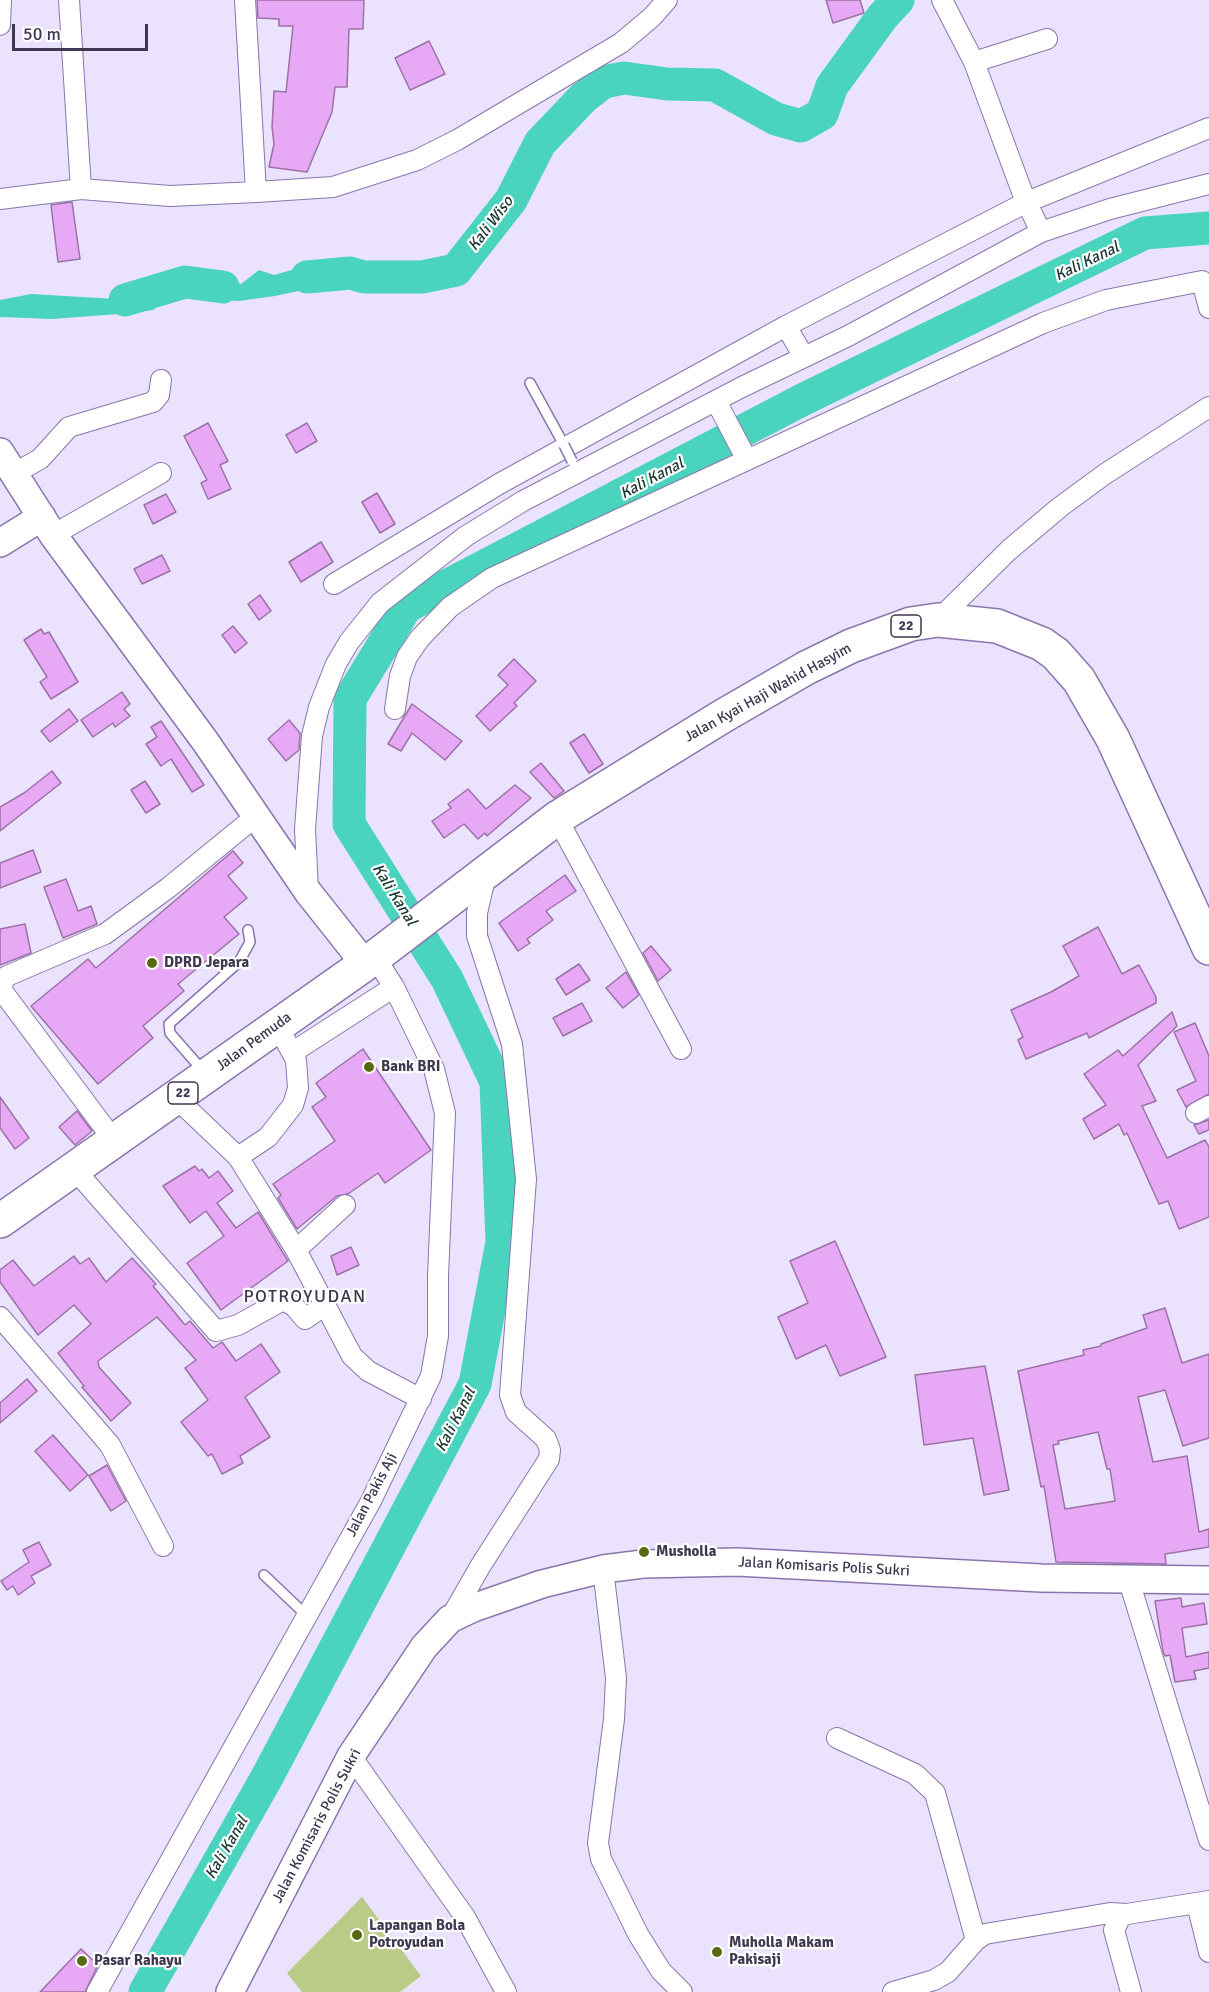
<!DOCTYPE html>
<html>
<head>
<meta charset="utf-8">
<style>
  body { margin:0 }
  #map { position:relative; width:1209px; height:1992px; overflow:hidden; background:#ebe3fd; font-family:Signika,sans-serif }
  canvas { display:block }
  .scale { position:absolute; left:12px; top:24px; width:136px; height:27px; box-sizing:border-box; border:3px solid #403750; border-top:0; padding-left:8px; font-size:18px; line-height:21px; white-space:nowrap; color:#403750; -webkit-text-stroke:4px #fff; paint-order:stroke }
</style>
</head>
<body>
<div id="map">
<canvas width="1209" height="1992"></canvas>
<div class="scale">50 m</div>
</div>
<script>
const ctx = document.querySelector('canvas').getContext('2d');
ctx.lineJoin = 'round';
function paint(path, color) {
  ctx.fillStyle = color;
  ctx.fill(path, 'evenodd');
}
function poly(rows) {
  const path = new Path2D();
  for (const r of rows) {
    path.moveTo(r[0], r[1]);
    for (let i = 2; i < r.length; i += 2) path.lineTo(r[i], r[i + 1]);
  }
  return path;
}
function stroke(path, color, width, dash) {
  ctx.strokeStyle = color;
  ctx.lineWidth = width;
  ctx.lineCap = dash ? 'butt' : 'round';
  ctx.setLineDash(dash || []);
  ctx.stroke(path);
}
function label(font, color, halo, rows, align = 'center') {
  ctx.font = font + ' Signika,sans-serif';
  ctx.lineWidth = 4.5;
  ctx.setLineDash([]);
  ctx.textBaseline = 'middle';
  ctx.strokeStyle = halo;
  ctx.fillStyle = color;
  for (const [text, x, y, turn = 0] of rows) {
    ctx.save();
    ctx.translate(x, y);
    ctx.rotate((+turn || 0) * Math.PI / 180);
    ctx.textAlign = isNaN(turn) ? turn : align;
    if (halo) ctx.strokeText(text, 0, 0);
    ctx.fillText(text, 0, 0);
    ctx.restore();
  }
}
paint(poly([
  [362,1897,421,1976,400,1992,302,1992,287,1973]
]), '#b9cb86');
paint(poly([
  [344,266,350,273,340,282,275,296,239,301,169,297,153,310,131,313,53,319,0,317,0,300,31,294,116,299,178,286,187,274,215,275,241,284,259,270,274,275,295,269,311,272]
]), '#4ad3bd');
stroke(poly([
  [307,277,350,273,364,277,422,277,456,270,511,200,540,143,583,98,604,82,624,78,667,84,715,85,776,119,801,126,822,114,832,86,883,16,898,0],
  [125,300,185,282,223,287],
  [145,1992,266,1779,475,1384,502,1242,496,1082,447,979,349,824,350,699,406,607,802,400,1145,233,1209,228]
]), '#4ad3bd', 33);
const building = poly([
  [257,0,364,0,363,29,349,29,347,87,335,87,332,112,307,172,269,167,274,144,272,127,274,91,286,92,293,26,279,26,279,19,258,18,257,0],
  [826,0,860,0,864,13,833,23,826,0],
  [429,41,445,74,410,90,395,58,429,41],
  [72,202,80,259,58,262,51,205,72,202],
  [208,423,228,461,220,465,231,489,208,499,201,483,207,480,184,436,208,423],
  [307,423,317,441,296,453,286,435,307,423],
  [377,493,395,524,380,533,362,502,377,493],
  [166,494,176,512,153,524,144,505,166,494],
  [321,542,333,562,301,582,289,562,321,542],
  [162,555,170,571,142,584,134,569,162,555],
  [260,595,271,611,259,620,248,604,260,595],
  [233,626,247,643,235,653,222,635,233,626],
  [41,629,44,634,49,632,78,682,51,699,40,682,47,677,24,640,41,629],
  [514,659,536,681,514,703,517,706,490,731,476,716,508,685,498,675,514,659],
  [122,692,130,704,124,709,130,716,115,727,113,723,93,737,81,720,122,692],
  [412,704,462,741,445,760,412,733,401,751,388,744,412,704],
  [69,709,78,721,50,742,41,731,69,709],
  [289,720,300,733,299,750,286,761,268,739,289,720],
  [161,721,204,785,192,792,171,759,161,766,146,744,157,737,151,727,161,721],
  [584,734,603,764,589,773,570,743,584,734],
  [541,763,564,791,554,798,530,772,541,763],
  [52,771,61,783,0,831,0,807,24,793,52,771],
  [145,781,160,804,146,813,131,790,145,781],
  [515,785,531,798,487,836,485,833,478,839,464,824,444,838,432,821,451,808,448,804,468,789,486,809,515,785],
  [33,850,41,872,0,888,0,863,33,850],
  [233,851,243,863,228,876,247,898,224,917,239,934,178,984,184,991,143,1026,153,1038,98,1084,31,1006,88,959,96,968,233,851],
  [565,875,576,891,546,911,553,920,527,939,530,943,518,951,499,923,565,875],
  [66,879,78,911,91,906,97,924,63,938,44,887,66,879],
  [25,924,31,953,0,965,0,929,25,924],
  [1098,927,1122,974,1139,965,1156,997,1156,1003,1089,1038,1087,1033,1026,1059,1018,1040,1023,1037,1011,1010,1051,992,1079,976,1063,946,1098,927],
  [651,946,671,970,658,981,643,953,651,946],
  [579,964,590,980,566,995,556,979,579,964],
  [626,972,639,995,623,1008,606,988,626,972],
  [582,1003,592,1021,563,1036,553,1018,582,1003],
  [1172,1012,1177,1026,1138,1065,1156,1101,1142,1106,1167,1158,1205,1140,1209,1147,1209,1217,1179,1229,1168,1201,1159,1204,1127,1133,1124,1135,1119,1124,1094,1139,1083,1119,1106,1105,1084,1074,1118,1050,1123,1056,1172,1012],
  [1195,1023,1209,1056,1209,1094,1186,1107,1177,1090,1196,1081,1174,1032,1195,1023],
  [363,1049,431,1150,385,1183,378,1173,348,1194,337,1196,297,1229,278,1198,281,1195,273,1184,335,1141,312,1107,326,1097,316,1083,363,1049],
  [0,1097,29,1138,15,1149,0,1128,0,1097],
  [77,1111,92,1131,75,1145,59,1127,77,1111],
  [1209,1120,1209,1130,1199,1134,1194,1125,1209,1120],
  [195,1166,199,1171,202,1169,209,1178,218,1171,233,1191,217,1203,236,1228,258,1212,288,1261,221,1310,187,1263,224,1236,206,1211,190,1223,163,1186,195,1166],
  [835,1241,886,1357,840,1376,826,1345,796,1359,778,1317,808,1303,790,1261,835,1241],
  [351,1247,359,1265,337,1275,331,1256,351,1247],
  [74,1256,80,1264,89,1258,106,1282,132,1258,156,1284,153,1286,185,1325,190,1321,213,1348,222,1342,236,1361,261,1344,280,1372,245,1397,270,1437,240,1456,243,1463,222,1474,212,1454,208,1456,181,1422,208,1400,185,1368,196,1360,157,1317,98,1361,99,1367,131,1403,111,1421,82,1387,84,1386,58,1353,91,1324,74,1305,38,1335,0,1282,0,1270,13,1260,34,1286,74,1256],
  [1165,1308,1182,1363,1209,1354,1209,1438,1183,1446,1165,1390,1138,1397,1153,1462,1187,1456,1199,1532,1209,1529,1209,1547,1165,1554,1166,1564,1056,1562,1044,1486,1041,1487,1018,1371,1084,1355,1083,1350,1101,1346,1101,1344,1147,1328,1143,1315,1165,1308],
  [1098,1432,1107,1469,1110,1469,1115,1501,1065,1509,1053,1445,1059,1444,1058,1441,1098,1432],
  [985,1366,1009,1490,984,1495,973,1438,924,1445,915,1375,985,1366],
  [27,1379,37,1391,0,1423,0,1403,27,1379],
  [53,1435,88,1475,70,1491,35,1451,53,1435],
  [107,1465,126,1501,111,1511,89,1476,107,1465],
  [39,1542,51,1565,31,1576,35,1583,18,1595,13,1586,7,1590,1,1581,29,1562,23,1550,39,1542],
  [1181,1598,1182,1607,1204,1603,1207,1624,1182,1628,1186,1657,1209,1652,1209,1668,1194,1671,1196,1679,1175,1682,1170,1655,1165,1656,1163,1652,1155,1601,1181,1598],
  [81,1949,98,1965,85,1992,40,1992,81,1949]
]);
paint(building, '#e7a9f5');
stroke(building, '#9b72a5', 1.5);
const lane = poly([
  [530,383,564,445],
  [204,1072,170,1033,169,1024,239,962,250,942,248,930],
  [264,1575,306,1615]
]);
const street = poly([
  [69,0,81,189],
  [0,25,1,0],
  [974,62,1047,39],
  [256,192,333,187,417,160,457,140,621,43,652,17,667,0],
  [0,199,81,189,170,196,256,192,245,0],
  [1041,232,1110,209,1209,184],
  [804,357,786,326,1027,202,1209,128],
  [716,401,747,460],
  [15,473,40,459,69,427,153,402,159,395,161,380],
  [53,535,161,473],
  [334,584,499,484,786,326],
  [938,620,1009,550,1060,507,1105,474,1209,407],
  [395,709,400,676,407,657,420,638,450,607,492,578,1043,323,1106,300,1202,281,1209,308],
  [557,818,681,1049],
  [308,891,305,829,312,736,319,707,336,664,349,642,380,603,466,536,523,501,742,387,848,336,1041,232,1024,197,974,62,942,0],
  [0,988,115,1142],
  [2,991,3,980,7,976,105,934,168,888,255,817],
  [293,1052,394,987],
  [176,1098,238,1157,296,1250,345,1205],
  [1196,1113,1209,1106],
  [238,1157,268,1137,293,1105,298,1088,296,1060,277,1025],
  [75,1170,216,1331,238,1325,283,1300,294,1306,305,1319,325,1305],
  [296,1250,352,1356,368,1371,421,1399],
  [0,1317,110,1445,163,1546],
  [603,1569,616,1678,614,1719,598,1843,601,1859,638,1934,661,1971,682,1992],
  [1129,1581,1209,1840],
  [450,1619,481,1565,549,1459,550,1450,546,1439,516,1412,510,1395,526,1179,512,1044,477,936,477,913,486,874],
  [837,1738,915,1774,935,1793,976,1940],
  [351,1756,465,1917,506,1992],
  [1197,1904,1209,1952],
  [97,1992,371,1501,431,1376,438,1336,438,1276,445,1113,434,1069,394,987,375,957],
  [893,1992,934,1980,948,1972,976,1940,985,1934,1110,1913,1127,1914],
  [1131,1992,1114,1930,1120,1918,1127,1914,1209,1901]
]);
const secondary = poly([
  [0,452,53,535,205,741,308,892,365,964],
  [0,543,42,517],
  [230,1992,351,1756,424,1647,450,1619,473,1608,542,1584,603,1569,643,1564,737,1562,1041,1578,1209,1580]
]);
const highway = poly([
  [0,1221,375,957,557,818,723,716,806,668,851,646,911,624,938,620,997,626,1042,644,1056,654,1079,680,1113,739,1209,948]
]);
stroke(lane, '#8975ae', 12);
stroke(street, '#8975ae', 22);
stroke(secondary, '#8975ae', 30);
stroke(highway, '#8975ae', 36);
stroke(lane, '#fff', 9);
stroke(street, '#fff', 20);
stroke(secondary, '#fff', 27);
stroke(highway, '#fff', 33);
const laneBridge = poly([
  [564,445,572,461]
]);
stroke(laneBridge, '#8975ae', 12, []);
stroke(laneBridge, '#fff', 9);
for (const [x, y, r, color] of [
  [152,963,6,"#596913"],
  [369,1067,6,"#596913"],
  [644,1552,6,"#596913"],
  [357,1935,6,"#596913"],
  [717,1952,6,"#596913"],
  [82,1961,6,"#596913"]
]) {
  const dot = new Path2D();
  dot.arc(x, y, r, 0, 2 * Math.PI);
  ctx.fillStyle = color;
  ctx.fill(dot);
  stroke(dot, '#fff', 2);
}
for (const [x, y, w] of [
  [906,626,30],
  [183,1093,30]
]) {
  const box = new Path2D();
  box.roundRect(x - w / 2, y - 11, w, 22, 4.5);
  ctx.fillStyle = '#fff';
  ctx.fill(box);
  stroke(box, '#403750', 1.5);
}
label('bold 14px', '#403750', null, [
  ["22",906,626],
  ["22",183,1093]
]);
label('15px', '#403750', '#fff', [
  ["Jalan Kyai Haji Wahid Hasyim",768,693,-29],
  ["Jalan Pemuda",254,1042,-36],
  ["Jalan Pakis Aji",372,1495,-62],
  ["Jalan Komisaris Polis Sukri",824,1567,3],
  ["Jalan Komisaris Polis Sukri",317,1826,-62]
]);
label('bold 15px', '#403750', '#fff', [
  ["DPRD Jepara",164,963],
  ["Bank BRI",381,1067],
  ["Musholla",656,1552],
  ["Lapangan Bola",369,1926],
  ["Potroyudan",369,1943],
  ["Muholla Makam",729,1943],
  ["Pakisaji",729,1960],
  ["Pasar Rahayu",94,1961]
], 'left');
label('italic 16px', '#1a3732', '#fff', [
  ["Kali Wiso",491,224,-53],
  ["Kali Kanal",1087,262,-26],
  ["Kali Kanal",652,479,-28],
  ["Kali Kanal",394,895,58],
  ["Kali Kanal",456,1420,-63],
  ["Kali Kanal",227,1848,-60]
]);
ctx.letterSpacing = '1.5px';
label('18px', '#403750', '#fff', [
  ["POTROYUDAN",305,1297]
]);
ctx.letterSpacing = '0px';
</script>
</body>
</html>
